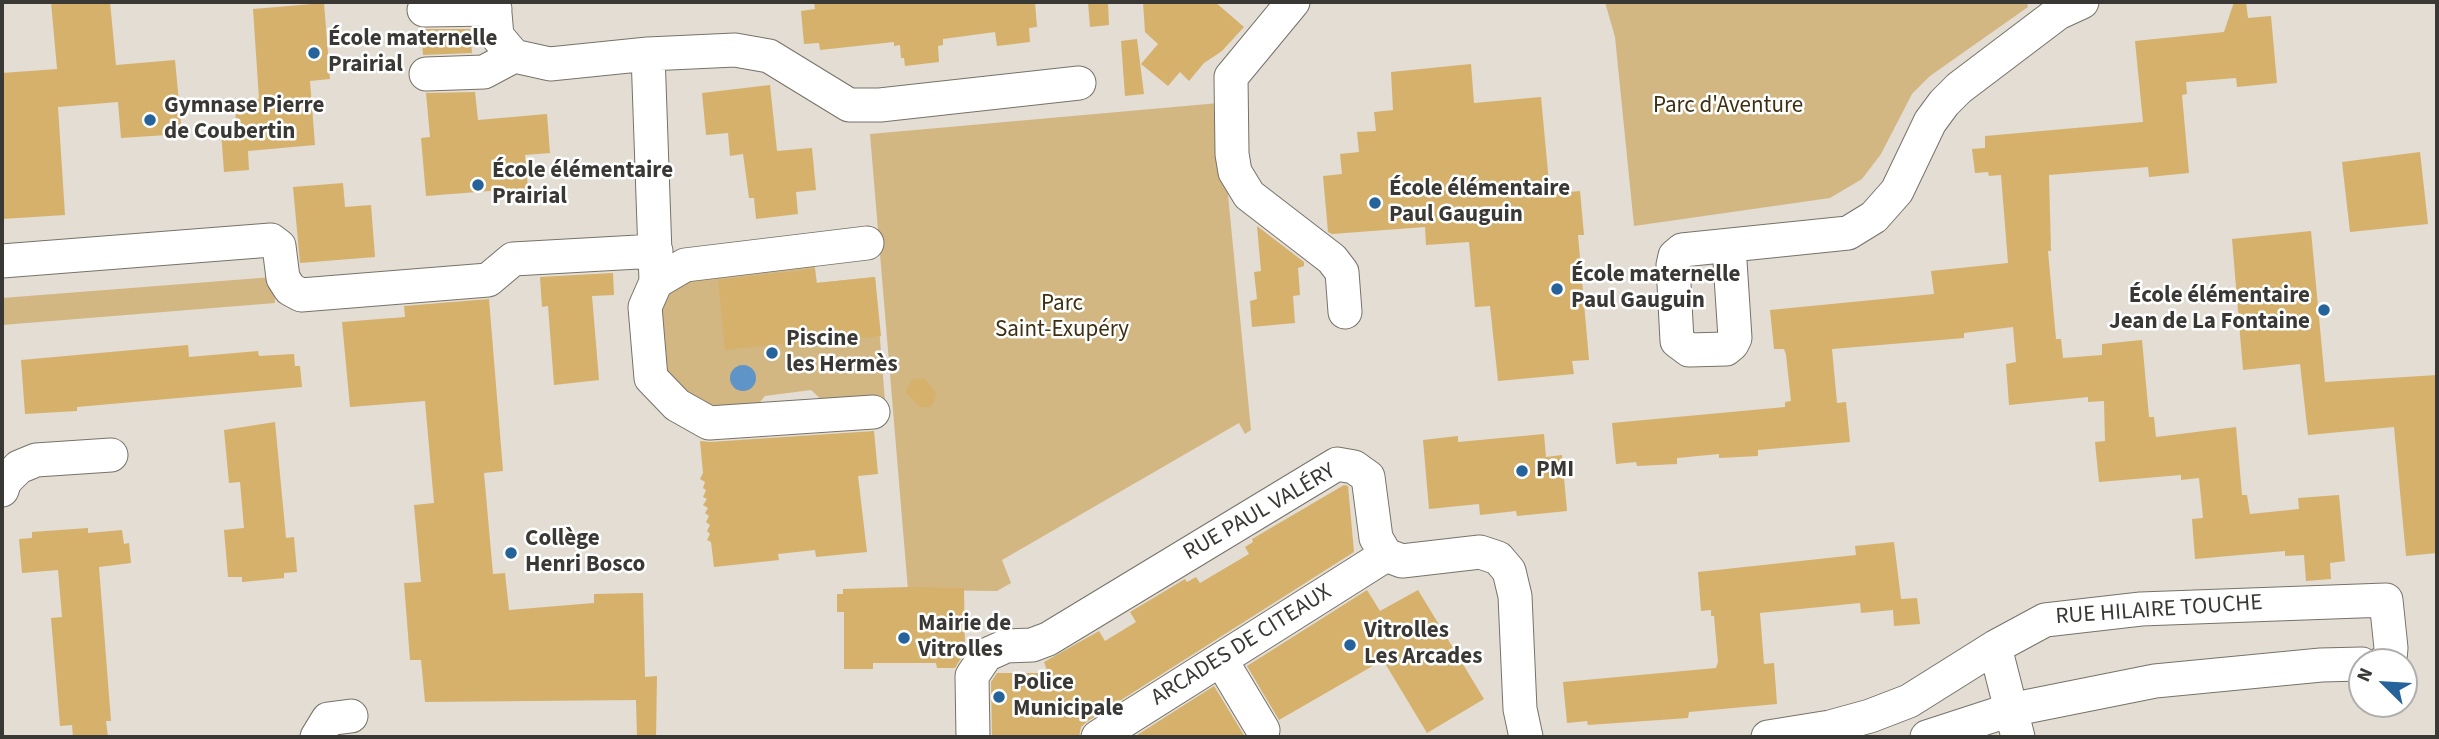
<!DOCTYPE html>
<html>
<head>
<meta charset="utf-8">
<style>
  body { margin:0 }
  #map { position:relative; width:2439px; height:739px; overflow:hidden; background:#e3ddd3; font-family:"Source Sans 3",sans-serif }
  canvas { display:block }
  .frame { position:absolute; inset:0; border:4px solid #3a3834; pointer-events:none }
  .north { position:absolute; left:2348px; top:648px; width:70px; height:70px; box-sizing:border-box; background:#fff; border:2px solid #b0afae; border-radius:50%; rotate:294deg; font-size:19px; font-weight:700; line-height:28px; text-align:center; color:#3a3834 }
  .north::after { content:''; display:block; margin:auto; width:24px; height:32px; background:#25639a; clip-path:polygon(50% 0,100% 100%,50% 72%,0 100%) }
</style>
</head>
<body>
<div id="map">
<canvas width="2439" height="739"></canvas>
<div class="frame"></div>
<div class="north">N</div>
</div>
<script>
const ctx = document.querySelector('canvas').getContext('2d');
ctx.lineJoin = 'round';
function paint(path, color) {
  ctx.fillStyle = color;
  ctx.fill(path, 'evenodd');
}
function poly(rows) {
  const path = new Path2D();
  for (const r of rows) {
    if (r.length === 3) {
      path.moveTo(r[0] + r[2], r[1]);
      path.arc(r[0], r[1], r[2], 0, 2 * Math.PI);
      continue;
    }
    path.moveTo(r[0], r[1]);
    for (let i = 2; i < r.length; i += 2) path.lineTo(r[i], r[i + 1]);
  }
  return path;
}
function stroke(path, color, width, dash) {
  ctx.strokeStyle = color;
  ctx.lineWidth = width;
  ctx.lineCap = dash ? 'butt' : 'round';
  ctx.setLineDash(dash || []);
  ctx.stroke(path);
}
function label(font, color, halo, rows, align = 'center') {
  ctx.font = font + ' "Source Sans 3",sans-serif';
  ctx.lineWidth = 5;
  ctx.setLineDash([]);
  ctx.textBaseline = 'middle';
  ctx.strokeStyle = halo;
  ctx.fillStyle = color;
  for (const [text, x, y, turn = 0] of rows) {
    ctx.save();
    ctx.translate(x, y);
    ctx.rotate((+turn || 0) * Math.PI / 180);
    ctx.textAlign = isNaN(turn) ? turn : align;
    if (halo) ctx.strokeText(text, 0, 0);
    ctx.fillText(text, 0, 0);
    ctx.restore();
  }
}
paint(poly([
  [1605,2,2027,2,2028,7,1930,76,1912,94,1881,154,1862,179,1830,198,1634,226,1615,37],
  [1219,103,1251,430,1245,434,1239,423,1002,560,1011,583,997,591,908,590,870,134],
  [814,262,817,283,875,277,885,401,827,405,811,390,765,396,755,408,696,406,663,370,657,307,668,287,685,279],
  [273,277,275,303,2,325,2,298]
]), '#d3b783');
paint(poly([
  [743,378,13]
]), '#5e94c8');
paint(poly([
  [51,2,110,2,116,65,175,60,182,134,121,138,118,102,58,107,65,215,2,219,2,73,57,69],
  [814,2,863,2,863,4,884,2,1035,2,1037,27,1029,28,1030,42,997,46,995,32,943,39,943,45,938,46,939,62,905,66,904,58,901,58,900,45,894,46,894,42,820,50,819,43,804,44,801,11,815,9],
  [1088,2,1108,2,1109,25,1090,27],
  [1143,2,1215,2,1244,27,1222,51,1204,63,1189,81,1180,72,1168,86,1141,64,1158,44,1145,32],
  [2234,2,2246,2,2248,18,2271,16,2277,83,2237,87,2236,78,2186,82,2187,94,2182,95,2189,173,2149,177,2148,167,2049,175,2051,251,2048,251,2056,339,2061,339,2063,358,2102,355,2102,344,2142,340,2149,417,2154,417,2156,437,2236,427,2242,495,2247,495,2250,514,2299,509,2298,498,2339,495,2345,561,2330,563,2331,579,2306,581,2304,555,2285,556,2285,551,2195,559,2192,519,2203,518,2199,478,2181,480,2181,475,2099,482,2095,442,2105,441,2104,401,2088,402,2088,397,2009,405,2006,364,2016,362,2013,327,1964,333,1964,338,1832,349,1837,403,1846,402,1850,442,1758,450,1758,456,1719,458,1719,454,1677,458,1677,464,1637,466,1636,462,1616,464,1612,423,1785,407,1785,402,1791,401,1786,355,1784,349,1774,349,1770,310,1934,294,1931,271,2008,263,2001,175,1989,176,1988,172,1975,173,1972,149,1985,148,1985,136,2143,122,2135,41,2224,32],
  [324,3,330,79,310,81,315,145,248,151,249,170,224,172,221,131,237,129,234,101,259,99,253,9],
  [421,29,470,29,472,53,423,55],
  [1137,39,1144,94,1125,96,1121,41],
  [1471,64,1474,103,1541,97,1550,194,1580,191,1584,235,1578,235,1589,360,1572,361,1574,374,1498,381,1490,306,1475,307,1469,242,1426,245,1425,227,1332,234,1328,232,1323,176,1342,174,1340,154,1359,152,1357,132,1376,131,1374,112,1393,110,1391,72],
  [770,85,777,151,812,148,816,190,796,192,798,214,756,219,754,198,749,198,743,154,730,156,728,133,706,135,702,93],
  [475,92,478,120,547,114,550,153,525,155,528,188,426,196,421,138,430,137,426,93],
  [2420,152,2428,224,2350,232,2342,162],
  [343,183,345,207,371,205,375,257,300,263,293,187],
  [1257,226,1304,262,1304,266,1298,268,1300,295,1293,296,1295,323,1252,327,1250,301,1257,299,1254,272,1261,271],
  [2311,231,2325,382,2437,375,2437,553,2406,556,2394,427,2308,435,2300,364,2243,370,2232,239],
  [815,269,816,283,875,277,881,336,783,347,783,344,725,350,718,280],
  [613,273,614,295,592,296,599,380,554,385,548,306,542,307,540,277],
  [489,299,503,471,484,473,493,574,505,573,509,610,594,603,594,594,643,593,645,677,657,676,656,737,637,737,636,700,425,702,421,660,410,660,404,583,421,582,414,505,434,503,425,401,350,407,342,322,405,317,404,306],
  [188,345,189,357,258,351,259,356,294,354,295,366,300,366,302,387,77,407,77,411,25,414,21,360],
  [924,378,937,394,931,407,919,407,906,392,911,380],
  [275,422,286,538,294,537,297,572,284,573,284,578,242,582,242,577,228,577,224,530,244,528,240,482,229,483,224,430],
  [874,431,878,474,858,476,867,552,816,557,815,550,778,554,779,560,714,567,711,542,707,540,710,534,707,531,710,525,706,522,709,516,705,513,708,508,703,505,707,499,703,497,706,490,703,488,705,482,700,479,703,473,700,441,710,442],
  [1544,434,1546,457,1562,455,1567,511,1517,516,1516,511,1480,515,1479,504,1429,509,1423,440,1458,436,1458,442],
  [1344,485,1348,486,1354,552,1088,721,1081,727,1079,737,992,737,991,682,997,673,1048,673,1044,662,1099,631,1105,641,1136,622,1130,612,1185,579,1187,582,1196,577,1200,583,1249,554,1245,547,1253,542,1252,539],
  [88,528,88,533,122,530,124,544,129,543,131,563,99,567,111,721,106,721,108,737,73,737,72,725,60,726,51,618,62,617,58,570,22,573,19,539,32,538,32,532],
  [1894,542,1901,599,1917,598,1920,624,1894,626,1893,610,1861,613,1860,603,1760,613,1764,664,1774,663,1777,704,1689,712,1688,718,1588,725,1587,721,1567,723,1563,682,1716,668,1718,662,1714,616,1711,616,1711,610,1701,611,1698,572,1856,555,1855,546],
  [909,587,964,588,965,652,955,668,937,668,936,663,873,663,873,669,844,669,844,612,837,612,837,594,843,594,843,589],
  [1367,590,1380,611,1418,590,1484,699,1427,733,1383,660,1279,720,1247,666],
  [1214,686,1245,737,1134,737]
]), '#d5b16c');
const minor = poly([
  [494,2,497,36,514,56,550,64,648,54,735,50,769,56,849,105,880,105,1079,83],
  [1293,2,1231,77,1232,154,1235,172,1249,195,1332,259,1342,272,1345,312],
  [424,10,495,9],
  [648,54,656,282,645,307,651,378,677,405,709,423,873,412],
  [426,74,484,72,514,56],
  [1729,246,1735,338,1732,344,1726,349,1689,350,1677,341,1673,265,1675,256,1682,250,1848,233,1874,217,1897,191,1930,122,1944,103,1959,88,2058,13,2082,2],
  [2,261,271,240,279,246,283,278,290,289,301,295,488,280,513,259,656,251],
  [656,282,685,265,867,243],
  [2,490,5,481,19,467,36,460,111,455],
  [1995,647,2018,737],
  [1230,675,1263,730],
  [317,737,328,719,351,716],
  [973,737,972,676,986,655,1006,646,1032,645,1048,639,1337,464,1354,467,1368,477,1376,538,1386,555,1402,561,1480,552,1498,558,1509,571,1515,596,1520,709,1526,737],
  [1098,737,1386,555],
  [1768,737,1830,727,1870,716,1909,701,1995,647,2045,620,2141,609,2386,600,2391,648,2390,659,2384,662],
  [1927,737,2010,710,2155,681,2321,665,2362,664]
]);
stroke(minor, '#777269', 35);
stroke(minor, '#fff', 33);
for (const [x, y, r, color] of [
  [314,53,7,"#25639a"],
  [150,120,7,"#25639a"],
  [478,185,7,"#25639a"],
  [1375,203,7,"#25639a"],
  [1557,289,7,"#25639a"],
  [2324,310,7,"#25639a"],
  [772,353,7,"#25639a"],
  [1522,471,7,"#25639a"],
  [511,553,7,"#25639a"],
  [904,638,7,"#25639a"],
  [1350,645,7,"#25639a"],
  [999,697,7,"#25639a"]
]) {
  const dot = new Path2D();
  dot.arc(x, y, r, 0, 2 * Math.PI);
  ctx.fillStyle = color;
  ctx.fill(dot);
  stroke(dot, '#fff', 2.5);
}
label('bold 23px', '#3a3834', '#fff', [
  ["École maternelle",328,40],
  ["Prairial",328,66],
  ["Gymnase Pierre",164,107],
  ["de Coubertin",164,133],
  ["École élémentaire",492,172],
  ["Prairial",492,198],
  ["École élémentaire",1389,190],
  ["Paul Gauguin",1389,216],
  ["École maternelle",1571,276],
  ["Paul Gauguin",1571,302],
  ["École élémentaire",2310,297,"right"],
  ["Jean de La Fontaine",2310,323,"right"],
  ["Piscine",786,340],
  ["les Hermès",786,366],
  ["PMI",1536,471],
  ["Collège",525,540],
  ["Henri Bosco",525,566],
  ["Mairie de",918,625],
  ["Vitrolles",918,651],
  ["Vitrolles",1364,632],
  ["Les Arcades",1364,658],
  ["Police",1013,684],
  ["Municipale",1013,710]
], 'left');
label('23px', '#3e2f10', '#fff', [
  ["Parc d'Aventure",1728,107],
  ["Parc",1062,305],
  ["Saint-Exupéry",1062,331]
]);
label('23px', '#3a3834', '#fff', [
  ["RUE PAUL VALÉRY",1260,513,-30],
  ["RUE HILAIRE TOUCHE",2159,611,-4],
  ["ARCADES DE CITEAUX",1242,646,-32]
]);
</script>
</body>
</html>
